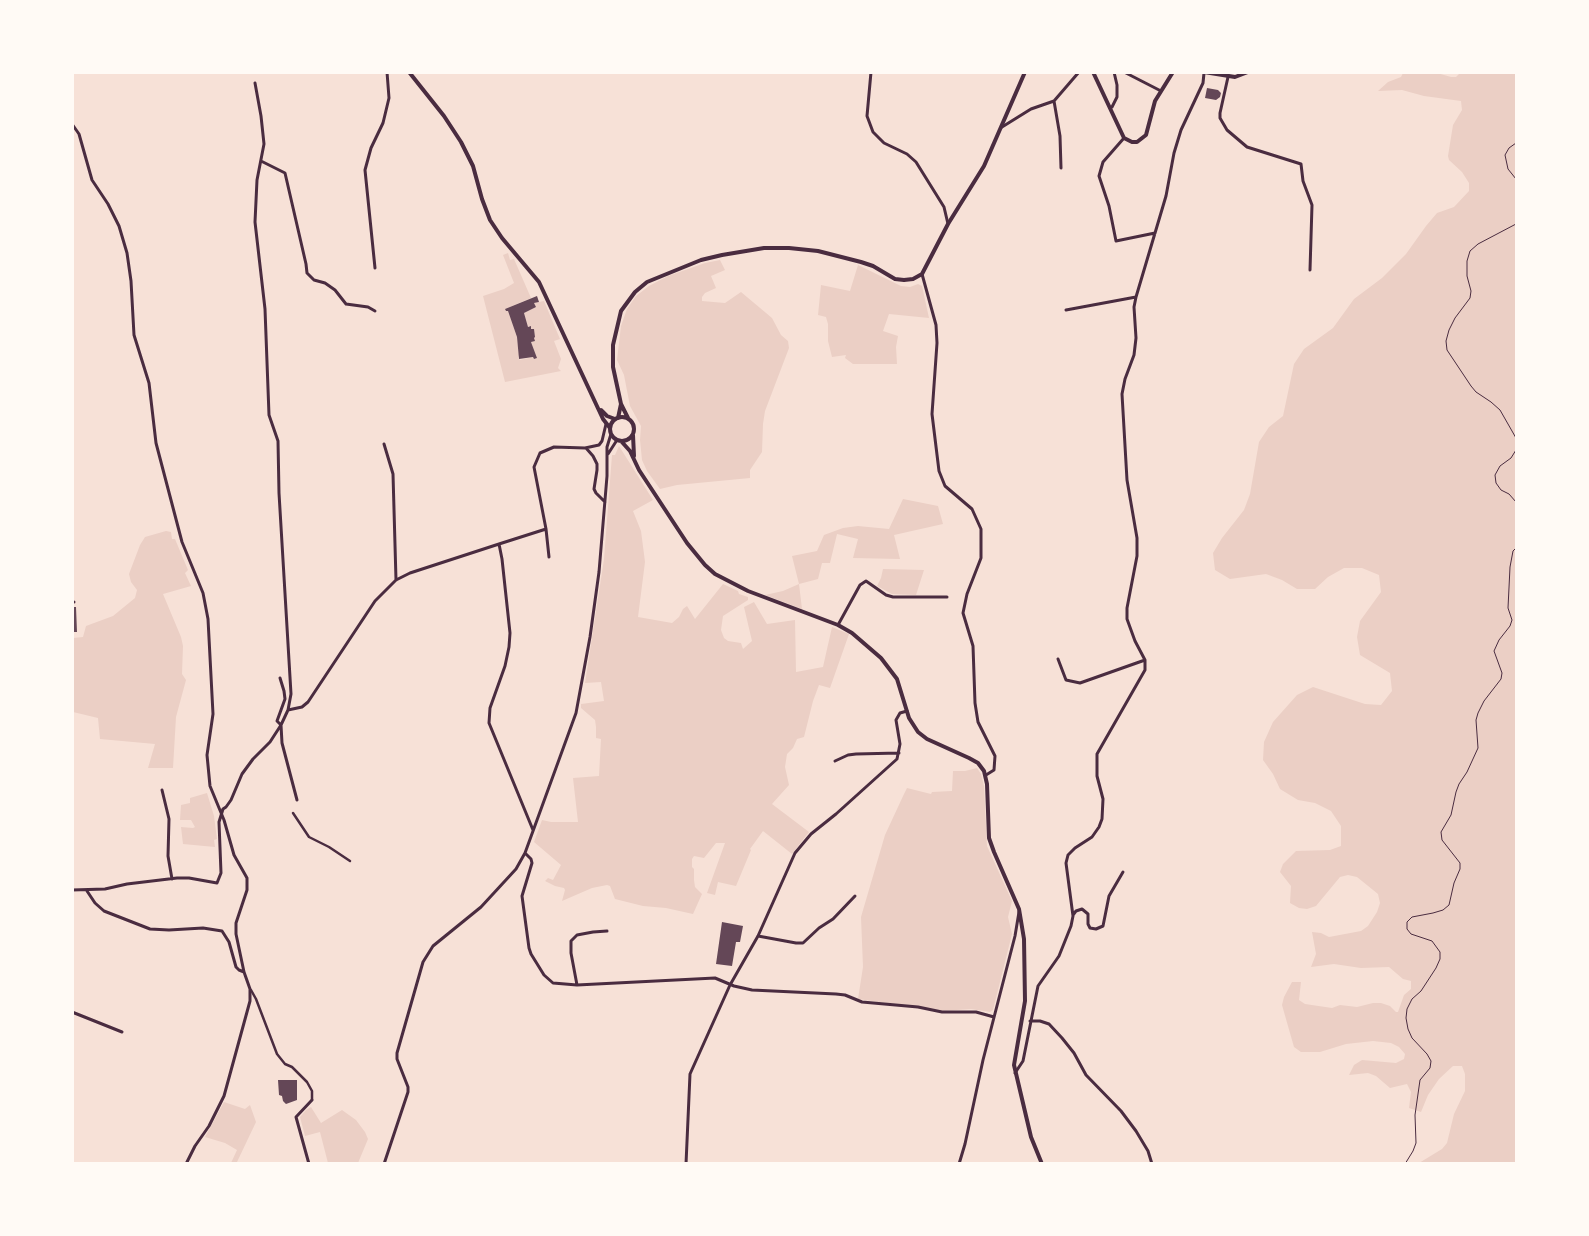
<!DOCTYPE html>
<html>
<head>
<meta charset="utf-8">
<style>
  body { margin:0 }
  #map { position:relative; width:1589px; height:1236px; overflow:hidden; background:#f7e1d7; font-family:Inter,sans-serif }
  canvas { display:block }
  .frame { position:absolute; inset:0; border:74px solid #fffaf5; pointer-events:none }
</style>
</head>
<body>
<div id="map">
<canvas width="1589" height="1236"></canvas>
<div class="frame"></div>
</div>
<script>
const ctx = document.querySelector('canvas').getContext('2d');
ctx.lineJoin = 'round';
function paint(path, color) {
  ctx.fillStyle = color;
  ctx.fill(path, 'evenodd');
}
function poly(rows) {
  const path = new Path2D();
  for (const r of rows) {
    if (r.length === 3) {
      path.moveTo(r[0] + r[2], r[1]);
      path.arc(r[0], r[1], r[2], 0, 2 * Math.PI);
      continue;
    }
    path.moveTo(r[0], r[1]);
    for (let i = 2; i < r.length; i += 2) path.lineTo(r[i], r[i + 1]);
  }
  return path;
}
function stroke(path, color, width, dash) {
  ctx.strokeStyle = color;
  ctx.lineWidth = width;
  ctx.lineCap = dash ? 'butt' : 'round';
  ctx.setLineDash(dash || []);
  ctx.stroke(path);
}
paint(poly([
  [1403,73,1437,73,1451,77,1456,77,1460,73,1516,73,1516,1163,1419,1163,1442,1149,1447,1143,1454,1114,1465,1091,1465,1074,1462,1066,1453,1066,1439,1079,1428,1095,1421,1112,1409,1108,1411,1092,1407,1084,1390,1088,1376,1076,1368,1073,1349,1075,1354,1065,1362,1060,1396,1063,1404,1059,1405,1054,1399,1047,1391,1043,1373,1041,1346,1044,1320,1052,1301,1052,1294,1047,1282,1005,1284,997,1292,982,1301,982,1299,1000,1305,1004,1332,1008,1340,1005,1357,1007,1373,1003,1381,1003,1390,1006,1396,1012,1398,1012,1404,995,1411,989,1411,981,1403,979,1389,967,1361,968,1334,964,1311,967,1316,954,1312,932,1321,933,1329,937,1361,931,1368,926,1377,912,1380,903,1378,894,1357,877,1348,875,1340,877,1316,906,1307,909,1299,908,1290,903,1291,886,1280,872,1283,864,1296,851,1330,850,1341,846,1341,826,1331,811,1315,803,1298,800,1280,789,1273,774,1263,760,1264,742,1273,722,1297,695,1313,687,1365,704,1381,705,1392,691,1390,673,1360,655,1357,637,1360,621,1381,592,1379,575,1362,568,1344,568,1328,577,1315,589,1297,589,1282,580,1266,574,1230,579,1215,570,1213,553,1222,538,1244,510,1250,494,1259,442,1269,427,1283,416,1294,364,1304,349,1333,328,1354,299,1382,278,1406,254,1426,226,1437,213,1454,207,1469,191,1469,183,1462,172,1449,160,1448,156,1453,125,1462,110,1461,101,1424,96,1402,90,1378,91,1388,82,1401,77],
  [508,253,510,260,514,259,531,298,505,309,506,311,508,311,517,337,519,355,518,358,520,360,533,357,534,359,537,358,531,342,535,337,534,329,531,329,530,326,528,327,524,313,535,307,534,303,544,301,560,339,554,341,561,359,558,368,561,371,505,382,483,296,504,289,514,283,503,255],
  [720,260,725,270,711,276,716,288,705,293,702,297,702,301,725,303,741,292,772,318,781,335,788,341,789,348,765,411,763,424,762,452,750,470,750,478,677,485,660,489,647,471,642,460,640,440,641,426,630,406,624,375,617,360,621,326,627,309,636,296,649,286,668,276,705,263],
  [858,265,901,286,910,287,918,284,922,286,929,318,889,314,883,331,898,336,896,347,897,364,853,364,845,358,846,355,832,357,828,341,828,324,826,317,818,315,821,285,850,291],
  [619,446,653,500,633,511,641,531,645,562,638,617,672,623,679,617,683,609,687,606,695,619,723,584,738,591,739,594,748,597,748,600,723,616,721,630,724,638,728,641,741,643,743,649,752,641,744,607,754,602,767,624,795,620,796,672,823,667,832,627,849,634,830,688,819,685,813,701,804,737,797,739,793,748,787,754,785,767,789,785,772,804,809,832,792,854,763,831,750,849,751,850,736,886,718,882,715,895,707,893,725,843,716,843,704,858,694,856,692,859,692,867,694,869,694,880,695,887,702,894,693,914,666,908,643,906,615,899,610,886,607,885,592,888,562,901,565,890,564,888,555,886,545,881,548,878,553,880,561,865,534,842,542,820,551,822,578,822,573,778,599,776,601,739,596,738,596,727,595,720,581,708,581,704,604,701,601,682,585,683,604,559,612,455,615,455],
  [903,499,938,506,943,524,894,535,900,559,853,558,858,539,837,534,830,563,822,563,818,579,799,584,802,609,765,595,783,591,799,584,792,556,817,551,824,535,843,528,858,526,889,529],
  [166,531,171,532,172,539,175,539,188,570,185,573,191,586,163,594,181,637,183,646,182,674,186,680,176,717,173,768,148,768,155,744,100,739,98,718,73,712,73,638,83,637,86,626,113,616,135,598,137,590,131,582,129,574,140,545,145,537],
  [883,569,924,570,916,595,892,594,877,586,881,578],
  [977,768,981,774,984,786,987,846,1012,901,1008,917,1012,934,993,1010,990,1012,971,1009,942,1011,858,999,863,967,861,917,885,835,904,794,907,788,931,794,932,792,952,791,953,771,965,771],
  [207,793,214,816,217,839,214,840,215,847,183,844,181,827,193,828,195,827,191,820,180,820,181,805,190,803,190,798],
  [224,1102,245,1109,250,1105,256,1122,237,1162,239,1163,231,1163,237,1150,225,1143,205,1137],
  [311,1107,321,1123,342,1110,356,1120,365,1132,368,1139,358,1163,328,1163,320,1132,305,1136,300,1117,306,1110]
]), '#ebcfc5');
paint(poly([
  [1207,88,1218,90,1221,93,1220,97,1216,100,1205,98],
  [537,296,539,302,534,303,536,307,524,313,528,327,531,326,531,329,534,329,535,337,534,338,535,341,531,342,537,358,534,359,533,357,519,359,517,337,508,311,506,311,505,309],
  [72,607,76,607,77,632,72,632],
  [722,922,743,926,740,942,736,942,732,966,716,964],
  [278,1080,297,1080,297,1100,286,1104,283,1101,282,1096,279,1095]
]), '#644757');
stroke(poly([
  [1516,143,1509,148,1505,155,1508,169,1516,179],
  [1516,224,1478,244,1470,251,1467,261,1467,276,1471,291,1470,298,1455,318,1449,330,1446,341,1447,350,1471,386,1476,392,1491,402,1500,410,1516,438],
  [1516,450,1511,458,1500,466,1495,475,1496,483,1501,490,1509,494,1516,502],
  [1405,1164,1413,1151,1416,1143,1415,1115,1420,1080,1430,1068,1431,1061,1427,1054,1412,1038,1408,1029,1406,1018,1407,1009,1412,999,1421,991,1436,968,1440,959,1440,952,1432,941,1411,934,1407,929,1407,922,1412,917,1433,913,1443,910,1449,905,1454,883,1460,869,1460,863,1442,840,1441,832,1451,815,1456,792,1459,784,1467,772,1478,748,1476,720,1478,713,1484,701,1501,679,1502,673,1494,651,1499,640,1510,626,1512,620,1508,608,1510,567,1513,551,1516,548]
]), '#4a2c40', 1);
stroke(poly([
  [293,813,309,837,329,847,350,861],
  [251,990,256,999,277,1054,285,1064,292,1067,307,1082,312,1091,312,1100]
]), '#4a2c40', 2.5);
stroke(poly([
  [871,72,867,116,873,132,884,143,907,154,916,162,944,207,948,224],
  [1124,72,1161,91],
  [1228,77,1220,113,1220,118,1227,130,1247,147,1301,164,1303,181,1312,205,1310,270],
  [1054,101,1060,136,1061,168],
  [1110,108,1112,107,1117,97,1117,85,1114,72],
  [72,124,79,134,92,180,108,204,119,226,127,253,131,281,134,335,149,383,156,443,182,542,203,593,208,619,213,714,207,755,210,786,224,820,234,855,247,878,247,890,236,923,236,934,244,972,250,989,250,1001,224,1096,209,1126,195,1146,186,1164],
  [1002,127,1031,109,1054,101,1079,72],
  [1124,138,1103,162,1099,176,1109,206,1116,241,1155,233],
  [261,161,285,173,306,264,307,273,314,280,325,283,335,290,346,304,368,307,375,311],
  [375,268,365,170,371,148,383,123,389,98,387,72],
  [922,274,936,325,937,343,932,414,939,471,945,486,972,509,981,529,981,558,967,594,963,613,973,646,975,703,978,722,995,756,994,770,986,775],
  [1066,310,1136,297],
  [384,444,393,474,396,580],
  [586,448,593,456,597,464,597,470,594,489,596,493,605,502],
  [608,454,617,440],
  [546,529,534,467,540,453,554,447,585,448,599,445,602,441,606,424],
  [499,544,546,529,549,557],
  [72,602,74,602],
  [838,625,860,585,866,581,886,595,893,597,947,597],
  [1058,659,1066,680,1080,683,1145,660],
  [280,678,284,691,285,699,277,721,281,725,282,743,297,800],
  [288,710,302,707,308,702,375,601,396,580,410,573,499,544,502,559,510,633,509,647,505,666,490,708,489,723,533,830],
  [835,761,848,755,856,754,899,753],
  [162,790,169,819,168,856,172,879],
  [525,853,531,859,532,863,522,896,529,948,531,954,544,975,553,983,577,985,715,978,734,986,752,990,836,994,845,995,862,1002,918,1007,942,1012,976,1012,994,1017],
  [72,890,105,889,127,884,177,878,189,878,217,883,221,873,219,822,223,809,226,807,231,800,242,774,253,759,270,742,281,725,288,710,291,694,279,493,278,441,269,415,265,309,255,222,257,180,264,144,261,116,255,83],
  [87,891,95,903,104,911,150,929,169,930,203,928,222,931,229,942,236,967,239,970,244,972],
  [1073,915,1076,911,1082,909,1088,914,1088,924,1090,928,1096,929,1103,926,1109,896,1123,872],
  [758,936,796,943,803,943,819,928,833,919,855,896],
  [577,985,571,953,571,941,577,935,593,932,607,931],
  [72,1012,122,1032],
  [1030,1021,1040,1021,1049,1024,1062,1038,1074,1053,1086,1075,1121,1111,1136,1131,1148,1151,1152,1164],
  [1015,1073,1023,1061,1038,986,1059,956,1071,926,1073,916,1066,863,1068,855,1075,848,1092,837,1099,827,1102,819,1103,799,1097,776,1097,754,1145,670,1145,660,1135,641,1127,619,1127,608,1137,556,1137,538,1127,480,1122,394,1125,379,1134,355,1136,338,1134,307,1136,297,1166,196,1174,153,1181,130,1203,83,1204,73],
  [309,1164,296,1117,312,1100],
  [384,1164,408,1092,408,1087,397,1059,397,1053,423,962,433,946,481,907,516,869,525,853,576,713,590,637,599,572,607,476,607,447,611,434],
  [686,1164,690,1074,730,985,758,936,795,853,811,834,836,814,897,759,900,744,896,720,900,713,907,711],
  [959,1164,965,1144,983,1060,1015,936,1019,912]
]), '#4a2c40', 3);
stroke(poly([
  [409,72,444,116,461,142,473,166,482,199,490,220,502,238,539,282,603,419,610,428],
  [1093,72,1124,138,1132,142,1137,142,1146,135,1155,101,1173,72],
  [1204,72,1235,77,1248,72],
  [601,410,607,416,615,419],
  [622,429,12],
  [618,418,621,404],
  [628,418,621,404,613,367,613,345,621,311,635,292,647,282,701,260,722,255,764,248,789,248,818,251,861,262,873,266,895,279,904,280,913,279,922,274,948,224,984,166,1025,72],
  [633,435,634,456],
  [621,441,630,451,639,470,687,543,705,565,715,574,748,591,838,625,852,633,881,658,897,679,909,718,918,732,927,739,969,758,978,763,984,771,987,784,989,838,994,852,1019,909,1024,939,1025,1001,1014,1065,1031,1137,1042,1164]
]), '#4a2c40', 4);
</script>
</body>
</html>
